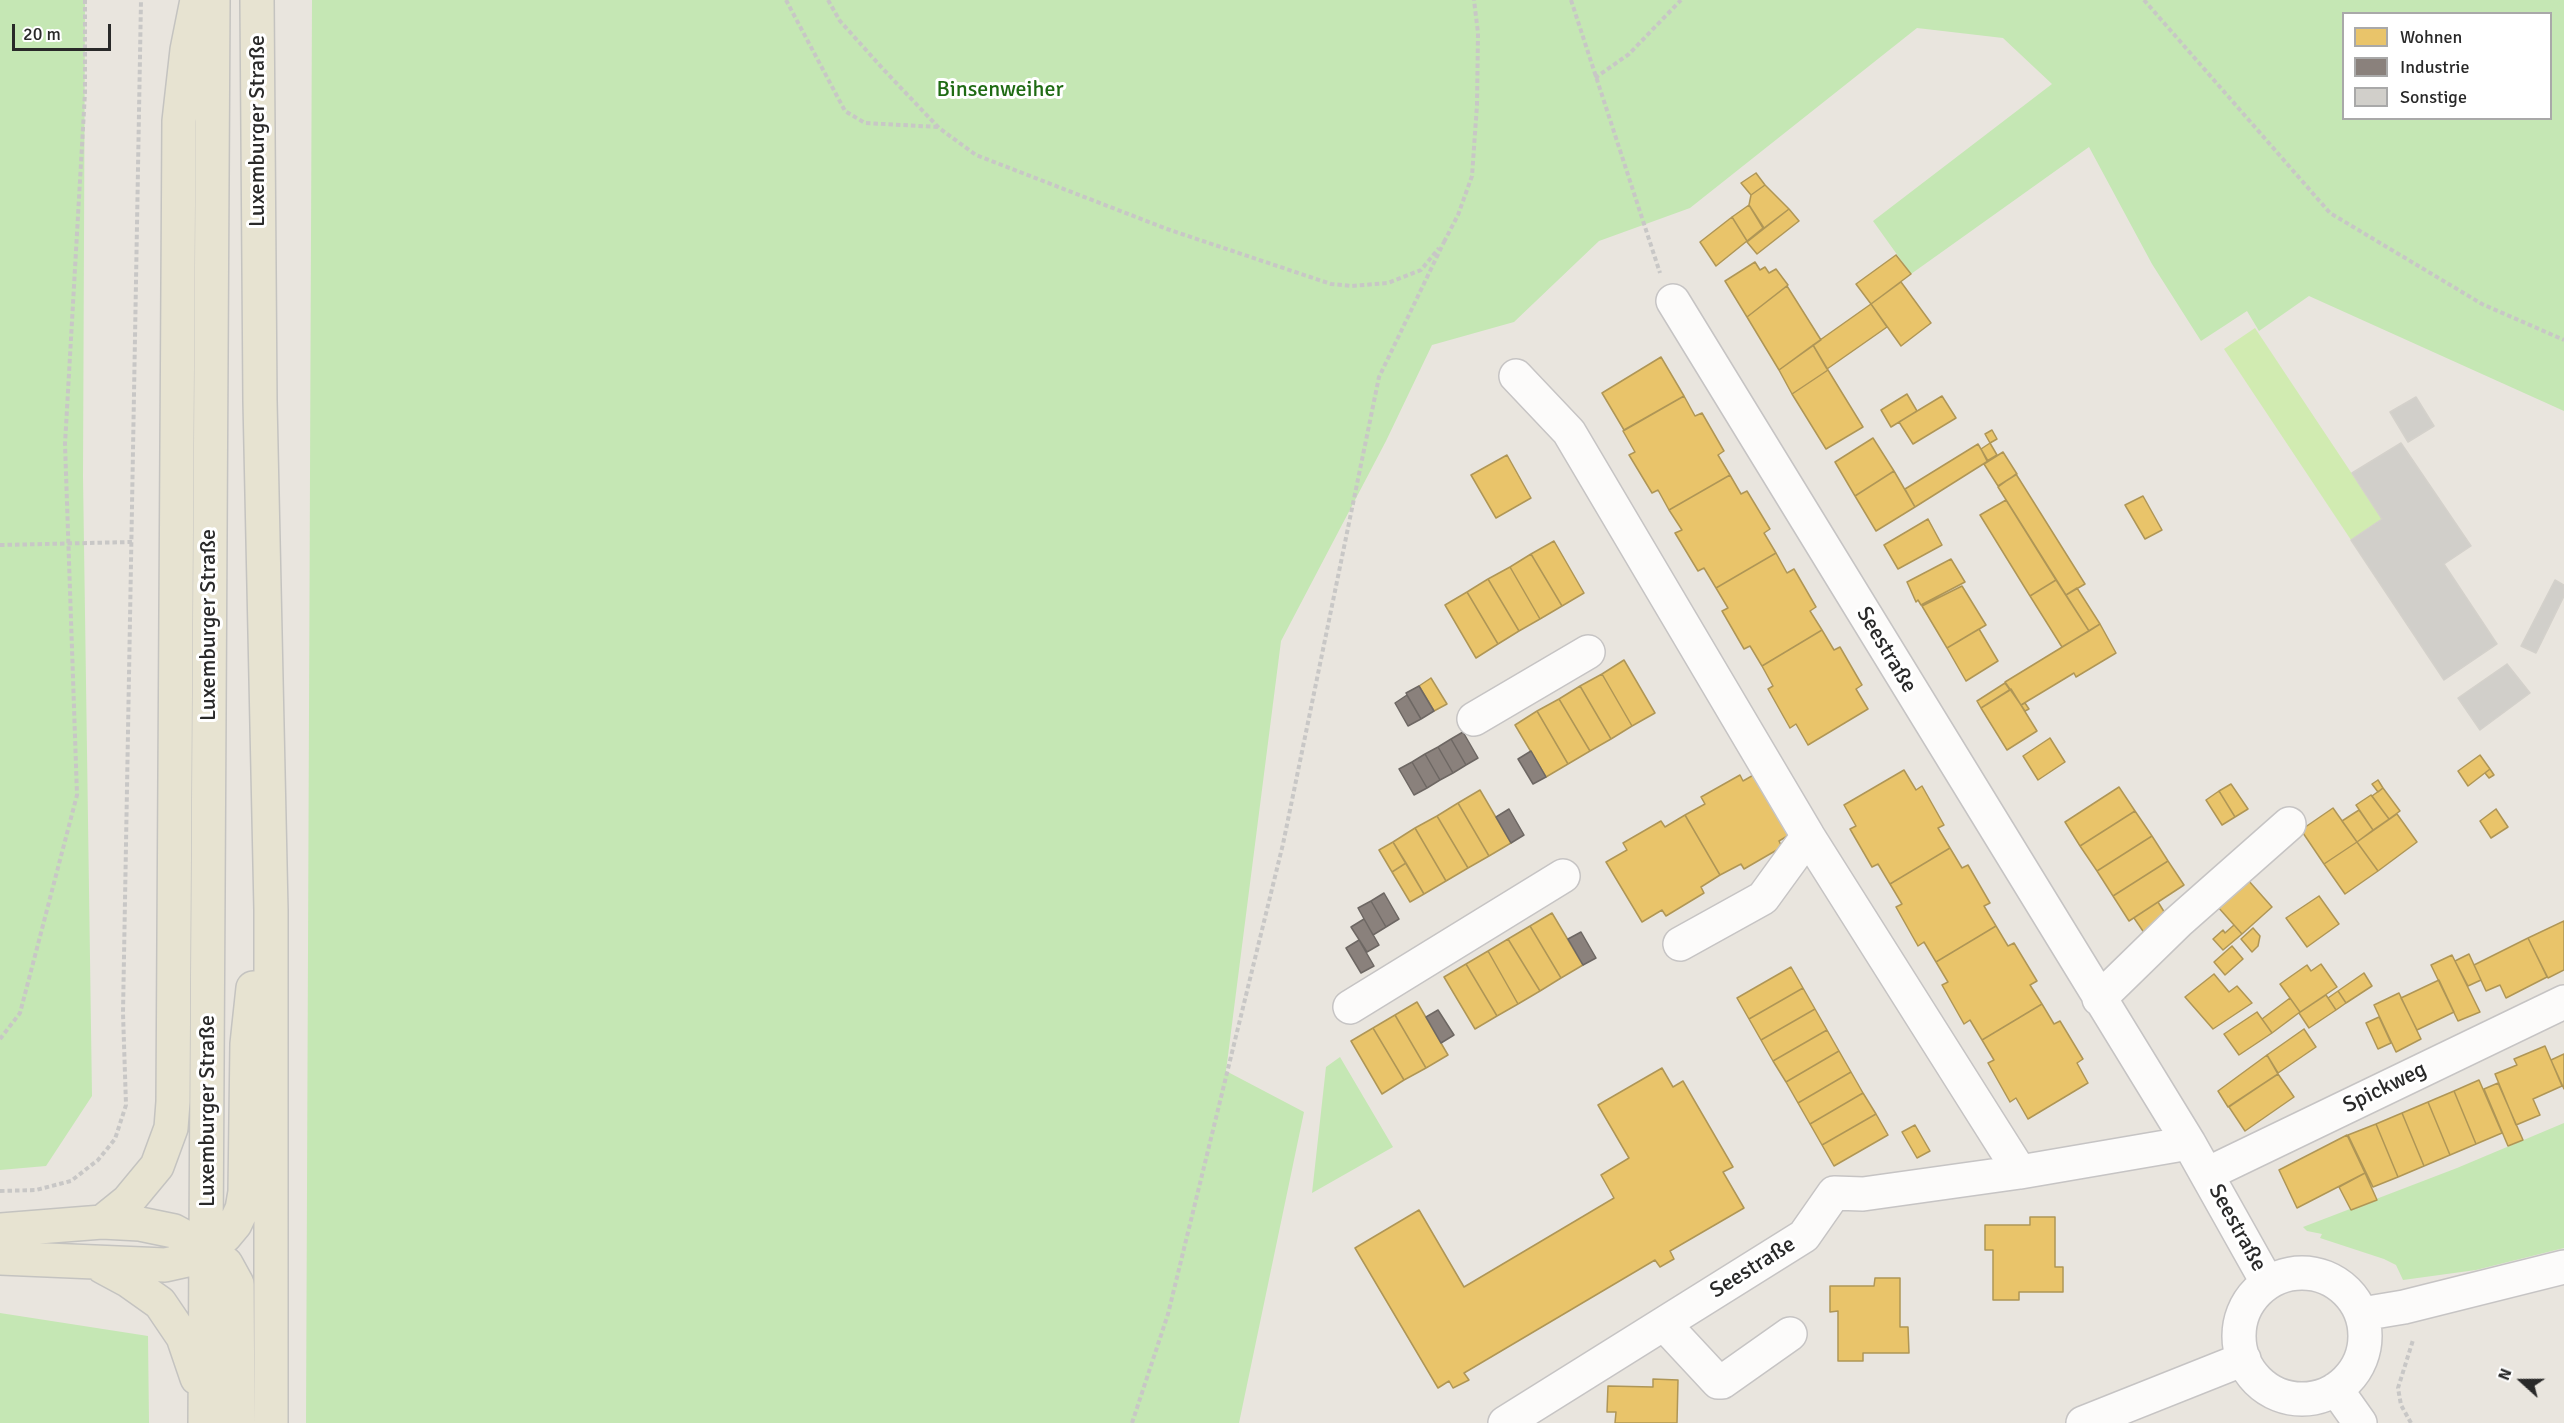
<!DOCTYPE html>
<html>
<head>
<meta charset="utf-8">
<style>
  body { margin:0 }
  #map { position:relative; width:2564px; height:1423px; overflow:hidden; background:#e9e5de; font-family:Signika,sans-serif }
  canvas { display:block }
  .legend { position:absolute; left:2342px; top:12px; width:210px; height:108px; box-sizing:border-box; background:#fff; border:2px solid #a9a9a9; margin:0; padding:8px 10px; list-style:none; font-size:18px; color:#292929 }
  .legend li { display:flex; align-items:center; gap:12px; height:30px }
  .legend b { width:30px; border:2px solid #a9a9a9 }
  .north { position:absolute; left:2492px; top:1351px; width:60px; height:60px; -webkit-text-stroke:4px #fff; paint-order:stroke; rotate:291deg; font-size:16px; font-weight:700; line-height:24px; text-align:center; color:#292929 }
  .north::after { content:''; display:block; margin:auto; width:21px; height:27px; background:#292929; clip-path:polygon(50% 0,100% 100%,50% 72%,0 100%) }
  .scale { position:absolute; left:12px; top:24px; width:99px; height:27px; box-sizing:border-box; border:3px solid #292929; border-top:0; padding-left:8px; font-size:18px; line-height:21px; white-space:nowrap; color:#292929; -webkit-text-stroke:4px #fff; paint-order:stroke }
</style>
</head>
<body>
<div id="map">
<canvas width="2564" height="1423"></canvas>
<ul class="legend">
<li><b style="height:16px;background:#e9c46a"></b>Wohnen</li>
<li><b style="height:16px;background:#8a817c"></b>Industrie</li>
<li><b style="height:16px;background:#d1cfca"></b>Sonstige</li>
</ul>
<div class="north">N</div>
<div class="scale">20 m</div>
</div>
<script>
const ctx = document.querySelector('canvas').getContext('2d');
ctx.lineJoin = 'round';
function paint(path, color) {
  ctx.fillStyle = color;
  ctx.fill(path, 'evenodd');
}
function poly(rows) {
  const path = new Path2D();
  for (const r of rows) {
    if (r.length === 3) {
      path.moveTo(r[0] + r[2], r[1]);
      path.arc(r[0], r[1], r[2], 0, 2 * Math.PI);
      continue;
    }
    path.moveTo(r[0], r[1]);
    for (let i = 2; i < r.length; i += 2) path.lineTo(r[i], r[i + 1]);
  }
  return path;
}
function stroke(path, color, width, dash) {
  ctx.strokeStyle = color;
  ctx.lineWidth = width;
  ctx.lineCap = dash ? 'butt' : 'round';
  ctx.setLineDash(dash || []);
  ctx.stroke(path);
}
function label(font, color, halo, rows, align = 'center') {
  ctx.font = font + ' Signika,sans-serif';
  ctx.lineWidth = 6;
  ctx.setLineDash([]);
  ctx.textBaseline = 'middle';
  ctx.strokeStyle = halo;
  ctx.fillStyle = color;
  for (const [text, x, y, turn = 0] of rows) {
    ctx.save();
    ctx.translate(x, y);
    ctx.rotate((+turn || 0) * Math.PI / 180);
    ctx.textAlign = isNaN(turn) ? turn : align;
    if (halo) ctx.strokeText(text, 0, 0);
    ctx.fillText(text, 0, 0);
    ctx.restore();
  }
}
paint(poly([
  [0,0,85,0,83,476,92,1096,46,1166,0,1170],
  [312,0,2564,0,2564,411,2309,296,2259,331,2247,311,2201,341,2152,264,2089,147,1911,274,1873,221,2052,84,2003,38,1917,28,1690,208,1599,241,1514,322,1432,345,1386,441,1281,641,1226,1071,1304,1112,1239,1423,306,1423],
  [2344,14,2550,14,2550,118,2344,118],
  [1340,1057,1393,1147,1312,1193,1326,1067],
  [2564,1123,2564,1248,2476,1270,2403,1280,2396,1265,2384,1259,2320,1238,2322,1234,2307,1231,2303,1227,2457,1168],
  [0,1313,148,1336,149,1423,0,1423]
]), '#c5e7b4');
paint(poly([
  [2255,328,2382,519,2351,540,2224,349]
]), '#d1ebb1');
const homes = poly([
  [1756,173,1765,185,1751,195,1741,183,1756,173],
  [1765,185,1789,209,1764,228,1749,205,1751,195,1765,185],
  [1749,205,1763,228,1747,241,1732,217,1749,205],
  [1789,209,1799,221,1757,254,1747,242,1789,209],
  [1732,217,1747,241,1716,266,1700,242,1732,217],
  [1896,255,1911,274,1871,304,1856,284,1896,255],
  [1755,262,1760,270,1765,267,1769,273,1776,269,1788,285,1747,317,1725,281,1755,262],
  [1901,282,1931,323,1901,346,1871,304,1901,282],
  [1787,286,1821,340,1779,370,1747,317,1787,286],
  [1871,304,1887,327,1827,369,1813,345,1871,304],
  [1813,345,1828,370,1792,394,1779,370,1813,345],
  [1661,357,1684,396,1624,430,1602,393,1661,357],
  [1828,370,1863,427,1826,449,1792,394,1828,370],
  [1907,394,1917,411,1891,427,1881,410,1907,394],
  [1684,396,1695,416,1702,413,1724,451,1718,455,1730,475,1669,510,1658,490,1652,493,1629,455,1635,452,1623,431,1684,396],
  [1942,396,1956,418,1913,444,1899,422,1942,396],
  [1992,430,1997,439,1990,443,1985,434,1992,430],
  [1873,438,1894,471,1855,496,1835,462,1873,438],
  [1990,443,1997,455,1987,461,1981,449,1990,443],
  [1978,444,1988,461,1915,507,1905,489,1978,444],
  [2003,452,2017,474,1998,486,1984,464,2003,452],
  [1507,455,1531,498,1496,518,1471,475,1507,455],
  [1894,471,1915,507,1876,531,1855,496,1894,471],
  [2016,474,2085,584,2066,595,1998,487,2016,474],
  [1730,475,1741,494,1747,491,1770,529,1764,533,1776,553,1716,588,1704,568,1698,571,1675,533,1682,530,1669,510,1730,475],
  [2143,496,2162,530,2145,539,2125,505,2143,496],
  [2006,500,2056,580,2030,596,1980,515,2006,500],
  [1928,519,1942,545,1898,569,1884,545,1928,519],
  [1554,541,1584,593,1562,606,1531,554,1554,541],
  [1776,553,1787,573,1794,569,1816,607,1810,611,1822,630,1762,666,1750,646,1744,649,1722,611,1728,608,1716,588,1776,553],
  [1531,554,1562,606,1540,619,1510,567,1531,554],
  [1951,559,1965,582,1921,605,1918,600,1916,602,1907,582,1951,559],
  [1510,567,1540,619,1519,631,1488,579,1510,567],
  [1488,579,1519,631,1498,644,1467,592,1488,579],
  [2056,580,2089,631,2062,647,2030,596,2056,580],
  [1962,586,1986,625,1947,648,1922,606,1962,586],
  [2077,588,2100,624,2089,631,2066,595,2077,588],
  [1467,592,1498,644,1476,658,1445,605,1467,592],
  [2100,624,2116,653,2076,677,2074,673,2021,705,2005,682,2100,624],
  [1979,629,1998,661,1966,681,1947,648,1979,629],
  [1822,630,1834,650,1840,647,1862,685,1856,689,1868,709,1808,745,1796,724,1790,728,1768,689,1773,686,1762,666,1822,630],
  [1624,660,1655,713,1632,726,1602,674,1624,660],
  [1602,674,1632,726,1611,739,1580,686,1602,674],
  [1431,678,1447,704,1434,711,1419,686,1431,678],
  [2005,683,2010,690,1981,708,1977,701,2005,683],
  [1580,686,1611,739,1590,751,1559,699,1580,686],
  [2011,689,2037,731,2007,750,1981,708,2011,689],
  [1559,699,1590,751,1568,764,1537,711,1559,699],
  [2025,703,2029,709,2025,711,2021,705,2025,703],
  [1537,711,1568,764,1546,777,1515,725,1537,711],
  [2050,738,2065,762,2038,780,2023,756,2050,738],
  [2480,755,2490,769,2468,786,2458,771,2480,755],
  [1764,769,1799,829,1779,841,1782,847,1744,869,1741,864,1720,875,1685,815,1705,804,1701,797,1740,775,1743,781,1764,769],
  [2490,769,2494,775,2489,778,2485,773,2490,769],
  [1904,770,1916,790,1922,786,1944,825,1938,828,1950,848,1890,884,1878,864,1872,867,1850,829,1856,826,1844,805,1904,770],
  [2378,780,2383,788,2378,792,2372,784,2378,780],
  [2231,784,2248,809,2235,817,2219,791,2231,784],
  [2119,787,2135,811,2080,846,2065,822,2119,787],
  [2383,788,2400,811,2389,819,2372,796,2383,788],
  [1480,790,1511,843,1489,856,1458,803,1480,790],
  [2219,791,2235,817,2222,825,2206,800,2219,791],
  [2371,795,2389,819,2373,830,2356,805,2371,795],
  [1458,803,1489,856,1468,868,1437,816,1458,803],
  [2333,808,2357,842,2324,864,2301,830,2333,808],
  [2496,809,2508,827,2491,838,2480,821,2496,809],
  [2359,810,2373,830,2357,842,2342,821,2359,810],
  [2135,811,2152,836,2097,871,2080,846,2135,811],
  [2397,814,2417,842,2378,871,2357,842,2397,814],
  [1685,815,1720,875,1701,887,1704,893,1666,916,1662,910,1642,922,1606,862,1627,850,1623,843,1661,821,1665,827,1685,815],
  [1437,816,1468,868,1446,881,1415,828,1437,816],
  [1415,828,1446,881,1424,894,1393,842,1415,828],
  [2152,836,2168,861,2113,896,2097,871,2152,836],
  [1393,842,1406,863,1392,872,1379,850,1393,842],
  [2357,842,2378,871,2345,894,2324,864,2357,842],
  [1950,848,1962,868,1968,865,1990,903,1984,906,1996,926,1936,962,1924,942,1918,946,1896,907,1902,904,1890,884,1950,848],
  [2168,861,2184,885,2129,921,2113,896,2168,861],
  [1406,863,1424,894,1410,902,1392,872,1406,863],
  [2248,880,2272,907,2242,934,2218,907,2248,880],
  [2319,896,2339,924,2307,947,2286,918,2319,896],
  [2158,902,2168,918,2147,937,2134,918,2158,902],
  [1552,913,1583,965,1561,978,1530,926,1552,913],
  [2564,921,2564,970,2548,978,2528,938,2564,921],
  [2234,925,2242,934,2223,950,2213,939,2223,930,2225,933,2234,925],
  [1530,926,1561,978,1540,991,1508,939,1530,926],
  [1996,926,2008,946,2014,943,2037,981,2030,985,2042,1004,1982,1040,1970,1020,1964,1024,1942,985,1948,982,1936,962,1996,926],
  [2253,928,2260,936,2258,946,2252,952,2241,939,2253,928],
  [2528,938,2547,977,2506,998,2500,985,2486,991,2474,965,2528,938],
  [1508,939,1540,991,1518,1004,1488,951,1508,939],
  [2232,946,2243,959,2225,975,2214,962,2232,946],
  [1488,951,1518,1004,1497,1016,1466,964,1488,951],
  [2469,954,2481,980,2468,986,2455,961,2469,954],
  [2452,955,2480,1012,2458,1021,2431,965,2452,955],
  [1466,964,1497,1016,1475,1029,1444,977,1466,964],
  [2321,964,2337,987,2300,1012,2280,984,2307,965,2311,971,2321,964],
  [1791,967,1803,988,1749,1019,1737,998,1791,967],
  [2364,973,2372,986,2346,1003,2338,991,2364,973],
  [2214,974,2229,992,2237,986,2252,1003,2213,1029,2185,997,2214,974],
  [2439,980,2454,1012,2417,1030,2401,998,2439,980],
  [1803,988,1815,1009,1761,1040,1749,1019,1803,988],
  [2338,991,2346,1003,2336,1010,2328,998,2338,991],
  [2399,993,2421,1039,2396,1052,2374,1005,2399,993],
  [2326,995,2336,1010,2309,1028,2299,1013,2326,995],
  [2290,998,2300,1012,2272,1033,2262,1019,2290,998],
  [1417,1002,1448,1055,1426,1068,1395,1015,1417,1002],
  [2042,1004,2054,1024,2060,1021,2083,1059,2077,1063,2088,1083,2028,1119,2016,1098,2010,1102,1988,1063,1994,1060,1982,1040,2042,1004],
  [1815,1009,1827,1030,1773,1061,1761,1040,1815,1009],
  [2257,1012,2272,1033,2239,1055,2224,1034,2257,1012],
  [1395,1015,1426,1068,1404,1080,1373,1028,1395,1015],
  [2379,1017,2391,1043,2378,1049,2366,1023,2379,1017],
  [1373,1028,1404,1080,1382,1094,1351,1041,1373,1028],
  [2304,1029,2316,1047,2278,1073,2267,1055,2304,1029],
  [1827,1030,1839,1051,1786,1082,1773,1061,1827,1030],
  [2545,1046,2562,1086,2533,1099,2540,1115,2516,1125,2495,1074,2517,1065,2514,1059,2545,1046],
  [1839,1051,1851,1072,1798,1103,1786,1082,1839,1051],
  [2564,1054,2564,1089,2551,1060,2564,1054],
  [2267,1055,2278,1074,2228,1107,2218,1091,2267,1055],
  [1662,1068,1673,1087,1683,1081,1733,1167,1723,1172,1744,1208,1670,1251,1674,1259,1660,1267,1655,1260,1464,1373,1469,1380,1453,1388,1449,1381,1438,1388,1355,1248,1419,1210,1464,1287,1614,1198,1601,1175,1629,1158,1598,1105,1662,1068],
  [1851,1072,1863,1093,1810,1124,1798,1103,1851,1072],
  [2278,1074,2294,1097,2245,1131,2229,1107,2278,1074],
  [2479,1080,2502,1133,2476,1144,2454,1091,2479,1080],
  [2498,1083,2523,1140,2508,1146,2484,1089,2498,1083],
  [2454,1091,2476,1144,2450,1155,2428,1102,2454,1091],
  [1863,1093,1876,1114,1822,1145,1810,1124,1863,1093],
  [2428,1102,2450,1155,2424,1166,2402,1113,2428,1102],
  [2402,1113,2424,1166,2398,1177,2376,1124,2402,1113],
  [1876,1114,1888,1135,1834,1166,1822,1145,1876,1114],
  [2376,1124,2398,1177,2373,1187,2348,1135,2376,1124],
  [1915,1125,1930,1151,1917,1158,1902,1132,1915,1125],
  [2347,1135,2365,1173,2297,1208,2279,1170,2347,1135],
  [2365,1173,2377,1200,2351,1210,2339,1187,2365,1173],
  [2030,1217,2055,1217,2055,1267,2063,1267,2063,1292,2019,1292,2019,1300,1993,1300,1993,1250,1985,1250,1985,1225,2030,1225,2030,1217],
  [1875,1278,1900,1278,1900,1327,1908,1327,1909,1353,1863,1353,1863,1361,1838,1361,1838,1311,1830,1312,1830,1286,1874,1286,1875,1278],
  [1653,1379,1678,1380,1677,1423,1615,1423,1616,1412,1607,1412,1608,1386,1653,1387,1653,1379]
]);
paint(homes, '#e9c46a');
stroke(homes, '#af9656', 1.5);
const industry = poly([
  [1419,686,1434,711,1421,719,1406,693,1419,686],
  [1407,695,1421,719,1408,726,1395,703,1407,695],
  [1463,732,1478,758,1466,765,1451,739,1463,732],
  [1451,739,1466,765,1453,773,1438,747,1451,739],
  [1438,747,1453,773,1440,780,1425,754,1438,747],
  [1531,751,1546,777,1533,784,1518,759,1531,751],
  [1425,754,1440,780,1427,788,1412,762,1425,754],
  [1412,762,1427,788,1414,795,1399,769,1412,762],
  [1509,809,1524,835,1511,843,1496,817,1509,809],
  [1384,893,1399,919,1386,927,1371,901,1384,893],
  [1371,901,1386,927,1373,935,1358,908,1371,901],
  [1364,919,1379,945,1367,952,1351,927,1364,919],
  [1581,932,1596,958,1583,965,1568,939,1581,932],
  [1359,940,1374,966,1361,973,1346,948,1359,940],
  [1438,1010,1454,1035,1441,1043,1426,1017,1438,1010]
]);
paint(industry, '#8a817c');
stroke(industry, '#6d6763', 1.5);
const building = poly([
  [2416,397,2434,426,2408,442,2390,412,2416,397],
  [2401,443,2471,546,2444,564,2497,644,2444,680,2351,540,2382,519,2352,473,2401,443],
  [2555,580,2564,585,2564,596,2536,653,2521,646,2555,580],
  [2507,664,2530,693,2480,730,2458,698,2507,664]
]);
paint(building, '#d1cfca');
stroke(building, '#d4d1cb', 1.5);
const minor = poly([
  [1673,301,2189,1143,2267,1282],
  [1516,376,1569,432,1808,836,2020,1172],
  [1474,719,1588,652],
  [1680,944,1763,898,1808,836],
  [2099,999,2178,922,2289,824],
  [1350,1007,1563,876],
  [2207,1174,2564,1002],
  [2302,1336,63],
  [2362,1314,2404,1307,2564,1267],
  [1664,1324,1718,1382,1722,1382,1790,1334],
  [2336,1389,2360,1423],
  [1505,1423,1804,1236,1834,1193,1863,1194,2020,1172,2189,1143],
  [2083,1423,2244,1359]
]);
const major = poly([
  [257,0,260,401,271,910,271,1423],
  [102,1222,128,1201,157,1166,171,1128,173,1102,179,121,187,50,197,0],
  [0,1230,102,1222,140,1224,174,1231,207,1249,226,1264,237,1284,238,1423],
  [0,1258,165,1265,192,1259,225,1236,235,1224,242,1209,245,1192,247,1044,253,988],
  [103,1267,129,1281,160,1303,183,1337,197,1378],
  [205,1423,213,0]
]);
stroke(minor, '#c6c4c4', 36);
stroke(major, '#c4c3c0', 36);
stroke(poly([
  [786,0,845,111,865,123,938,127],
  [828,0,840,21,884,70,939,128,976,155,1167,229,1331,284,1352,286,1388,283,1421,270,1439,248],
  [1571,0,1660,273],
  [2144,0,2330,213,2482,304,2564,340],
  [1595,78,1629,54,1681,0],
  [1444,242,1458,215,1472,176,1477,105,1478,33,1474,0],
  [0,545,132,542],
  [0,1039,20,1013,77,795,65,444,85,93,85,0],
  [0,1191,36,1190,71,1181,98,1160,115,1139,126,1105,123,1013,141,0],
  [1132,1423,1168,1314,1283,844,1379,377,1444,242],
  [2411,1423,2401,1405,2398,1388,2413,1340]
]), '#c8c7c6', 4, [4.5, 3]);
stroke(minor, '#fcfbfa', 33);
stroke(major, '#e7e3d1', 33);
label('22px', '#1f6b14', '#fff', [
  ["Binsenweiher",1000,90]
]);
label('22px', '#292929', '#fff', [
  ["Luxemburger Straße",258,131,-90],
  ["Luxemburger Straße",209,625,-90],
  ["Seestraße",1886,650,59],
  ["Spickweg",2385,1088,-26],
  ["Luxemburger Straße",208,1111,-90],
  ["Seestraße",2237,1228,61],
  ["Seestraße",1753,1268,-32]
]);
</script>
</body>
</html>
